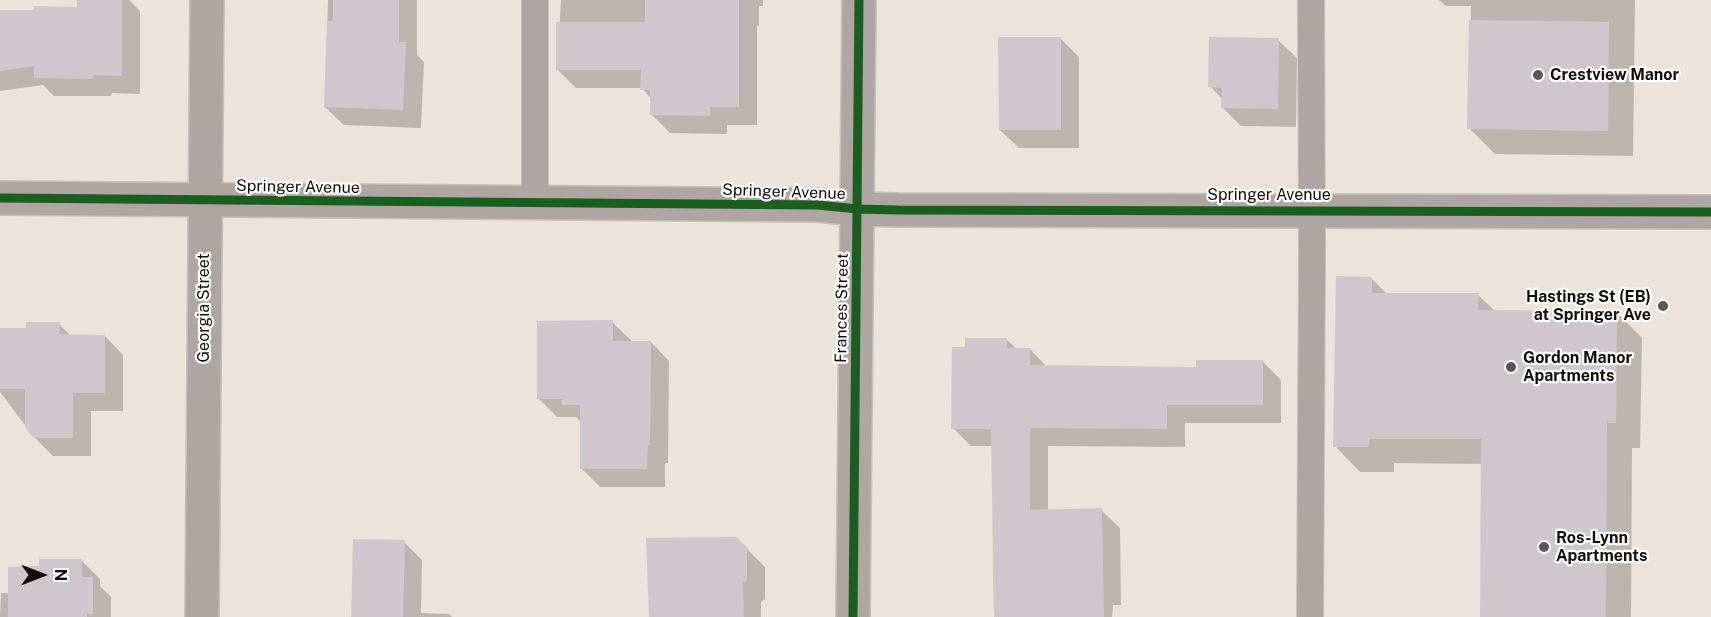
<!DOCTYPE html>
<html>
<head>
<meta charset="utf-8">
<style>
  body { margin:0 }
  #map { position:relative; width:1711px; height:617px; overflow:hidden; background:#ece3da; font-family:"Public Sans",sans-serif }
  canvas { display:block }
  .north { position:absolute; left:12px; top:545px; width:60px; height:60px; -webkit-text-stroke:4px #fff; paint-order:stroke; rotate:90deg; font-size:16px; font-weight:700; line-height:24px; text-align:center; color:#120c07 }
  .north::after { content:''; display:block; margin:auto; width:21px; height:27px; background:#120c07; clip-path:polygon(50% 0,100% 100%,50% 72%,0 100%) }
</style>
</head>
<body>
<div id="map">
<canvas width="1711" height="617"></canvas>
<div class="north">N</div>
</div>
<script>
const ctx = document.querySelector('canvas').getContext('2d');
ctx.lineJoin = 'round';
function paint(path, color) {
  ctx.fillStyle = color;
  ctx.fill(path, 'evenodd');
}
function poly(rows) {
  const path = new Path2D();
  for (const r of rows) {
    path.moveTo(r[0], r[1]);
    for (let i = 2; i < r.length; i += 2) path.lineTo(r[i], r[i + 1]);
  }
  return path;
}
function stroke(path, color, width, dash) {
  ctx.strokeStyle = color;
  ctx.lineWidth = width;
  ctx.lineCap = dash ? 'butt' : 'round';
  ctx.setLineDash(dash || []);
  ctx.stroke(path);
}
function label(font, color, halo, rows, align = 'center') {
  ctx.font = font + ' "Public Sans",sans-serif';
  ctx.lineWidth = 4.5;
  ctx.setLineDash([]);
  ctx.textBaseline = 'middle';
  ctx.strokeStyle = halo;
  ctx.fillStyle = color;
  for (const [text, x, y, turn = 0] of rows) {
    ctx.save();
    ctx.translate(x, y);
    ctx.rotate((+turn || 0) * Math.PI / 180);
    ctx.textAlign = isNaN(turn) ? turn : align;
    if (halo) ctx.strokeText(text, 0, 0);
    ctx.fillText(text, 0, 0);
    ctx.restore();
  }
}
paint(poly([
  [78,0,129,0,140,11,140,94,112,93,111,96,54,96,43,85,0,91,0,12,78,8],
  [328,0,417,0,417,55,424,62,421,128,344,125,325,107],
  [561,0,763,0,763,6,759,6,759,26,757,26,757,125,727,125,727,134,670,133,651,114,652,100,642,88,576,88,557,69],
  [1439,0,1635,0,1633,156,1495,154,1469,128,1471,6,1446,6],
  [1060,38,1079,57,1079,148,1019,148,1000,130],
  [1278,40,1297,58,1296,127,1241,126,1223,108,1223,100,1210,86],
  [1371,278,1387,294,1478,295,1495,311,1617,313,1642,338,1640,448,1632,448,1631,617,1482,617,1482,464,1394,463,1394,472,1360,472,1335,446],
  [612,322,631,340,631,343,651,342,669,361,668,463,665,463,665,487,600,487,581,468,581,422,576,417,557,417,539,399],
  [59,324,71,336,105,336,123,355,123,411,91,411,91,456,53,456,34,437,0,392,0,329,27,329],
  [1007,340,1017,349,1030,349,1047,367,1198,368,1263,362,1281,380,1281,423,1185,423,1185,447,1048,446,1048,511,1101,510,1120,528,1121,605,1113,605,1112,617,994,617,992,446,971,446,953,428,966,349],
  [736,538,765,567,765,599,761,602,761,617,650,617],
  [404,542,422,560,421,613,449,614,452,617,353,617],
  [82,561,100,579,100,586,111,597,111,617,0,617,1,593,10,593,41,568]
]), '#0003');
paint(poly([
  [77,0,122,0,122,76,94,75,93,79,34,78,34,66,0,71,0,10,34,10,34,6,77,7],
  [333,0,399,0,399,42,406,42,403,110,324,107,327,21,333,21],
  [645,0,739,0,739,107,710,107,710,116,650,115,650,90,640,90,641,70,556,70,556,22,645,22],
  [1469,20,1609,22,1608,131,1467,129],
  [998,37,1061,37,1061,130,999,130],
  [1209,37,1279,38,1278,109,1221,108,1222,88,1208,87],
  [1336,276,1372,277,1372,293,1479,293,1478,310,1617,311,1616,423,1607,423,1606,617,1480,617,1481,439,1369,439,1369,447,1333,447],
  [613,320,613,341,651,341,650,445,648,445,647,469,580,469,580,405,562,405,562,399,537,399,537,321],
  [26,322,60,322,59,334,105,335,105,393,73,393,73,438,33,438,25,427,25,389,0,389,0,328,26,328],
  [965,338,1007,338,1007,348,1030,348,1030,365,1196,367,1196,360,1263,360,1263,405,1167,405,1167,429,1030,428,1030,510,1102,508,1104,617,994,617,991,429,951,429,952,347,965,347],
  [736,537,747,547,747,580,743,583,744,617,649,617,646,538],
  [353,539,405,540,403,617,351,617],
  [39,559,82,559,82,577,93,577,93,614,87,614,87,617,8,617,8,567,39,566]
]), '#cfc7cb');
const service = poly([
  [535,0,535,204],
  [1310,617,1312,250,1311,0]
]);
const minor = poly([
  [202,617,207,0],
  [853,617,859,0]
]);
const tertiary = poly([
  [0,198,817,205,858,209,898,210,1711,212]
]);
stroke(service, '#c7c1ba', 28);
stroke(minor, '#c7c1ba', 36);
stroke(tertiary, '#c7c1ba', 36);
stroke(service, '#afa6a4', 26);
stroke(minor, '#afa6a4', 33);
stroke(tertiary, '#afa6a4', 33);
stroke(poly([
  [0,198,817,205,858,209,898,210,1711,212],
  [853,617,859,0]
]), '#1b5e20', 9);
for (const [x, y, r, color] of [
  [1538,75,6,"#5e5751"],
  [1663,306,6,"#5e5751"],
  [1511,367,6,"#5e5751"],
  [1544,547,6,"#5e5751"]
]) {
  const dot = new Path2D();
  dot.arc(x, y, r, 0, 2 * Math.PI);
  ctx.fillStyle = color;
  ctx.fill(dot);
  stroke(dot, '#fff', 2);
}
label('bold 16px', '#120c07', '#fff', [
  ["Crestview Manor",1550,75],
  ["Hastings St (EB)",1651,297,"right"],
  ["at Springer Ave",1651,315,"right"],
  ["Gordon Manor",1523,358],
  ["Apartments",1523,376],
  ["Ros-Lynn",1556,538],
  ["Apartments",1556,556]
], 'left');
label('16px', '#120c07', '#fff', [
  ["Springer Avenue",298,187,1],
  ["Springer Avenue",784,192,2],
  ["Springer Avenue",1269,195],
  ["Georgia Street",204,308,-90],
  ["Frances Street",842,308,-89]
]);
</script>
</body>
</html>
